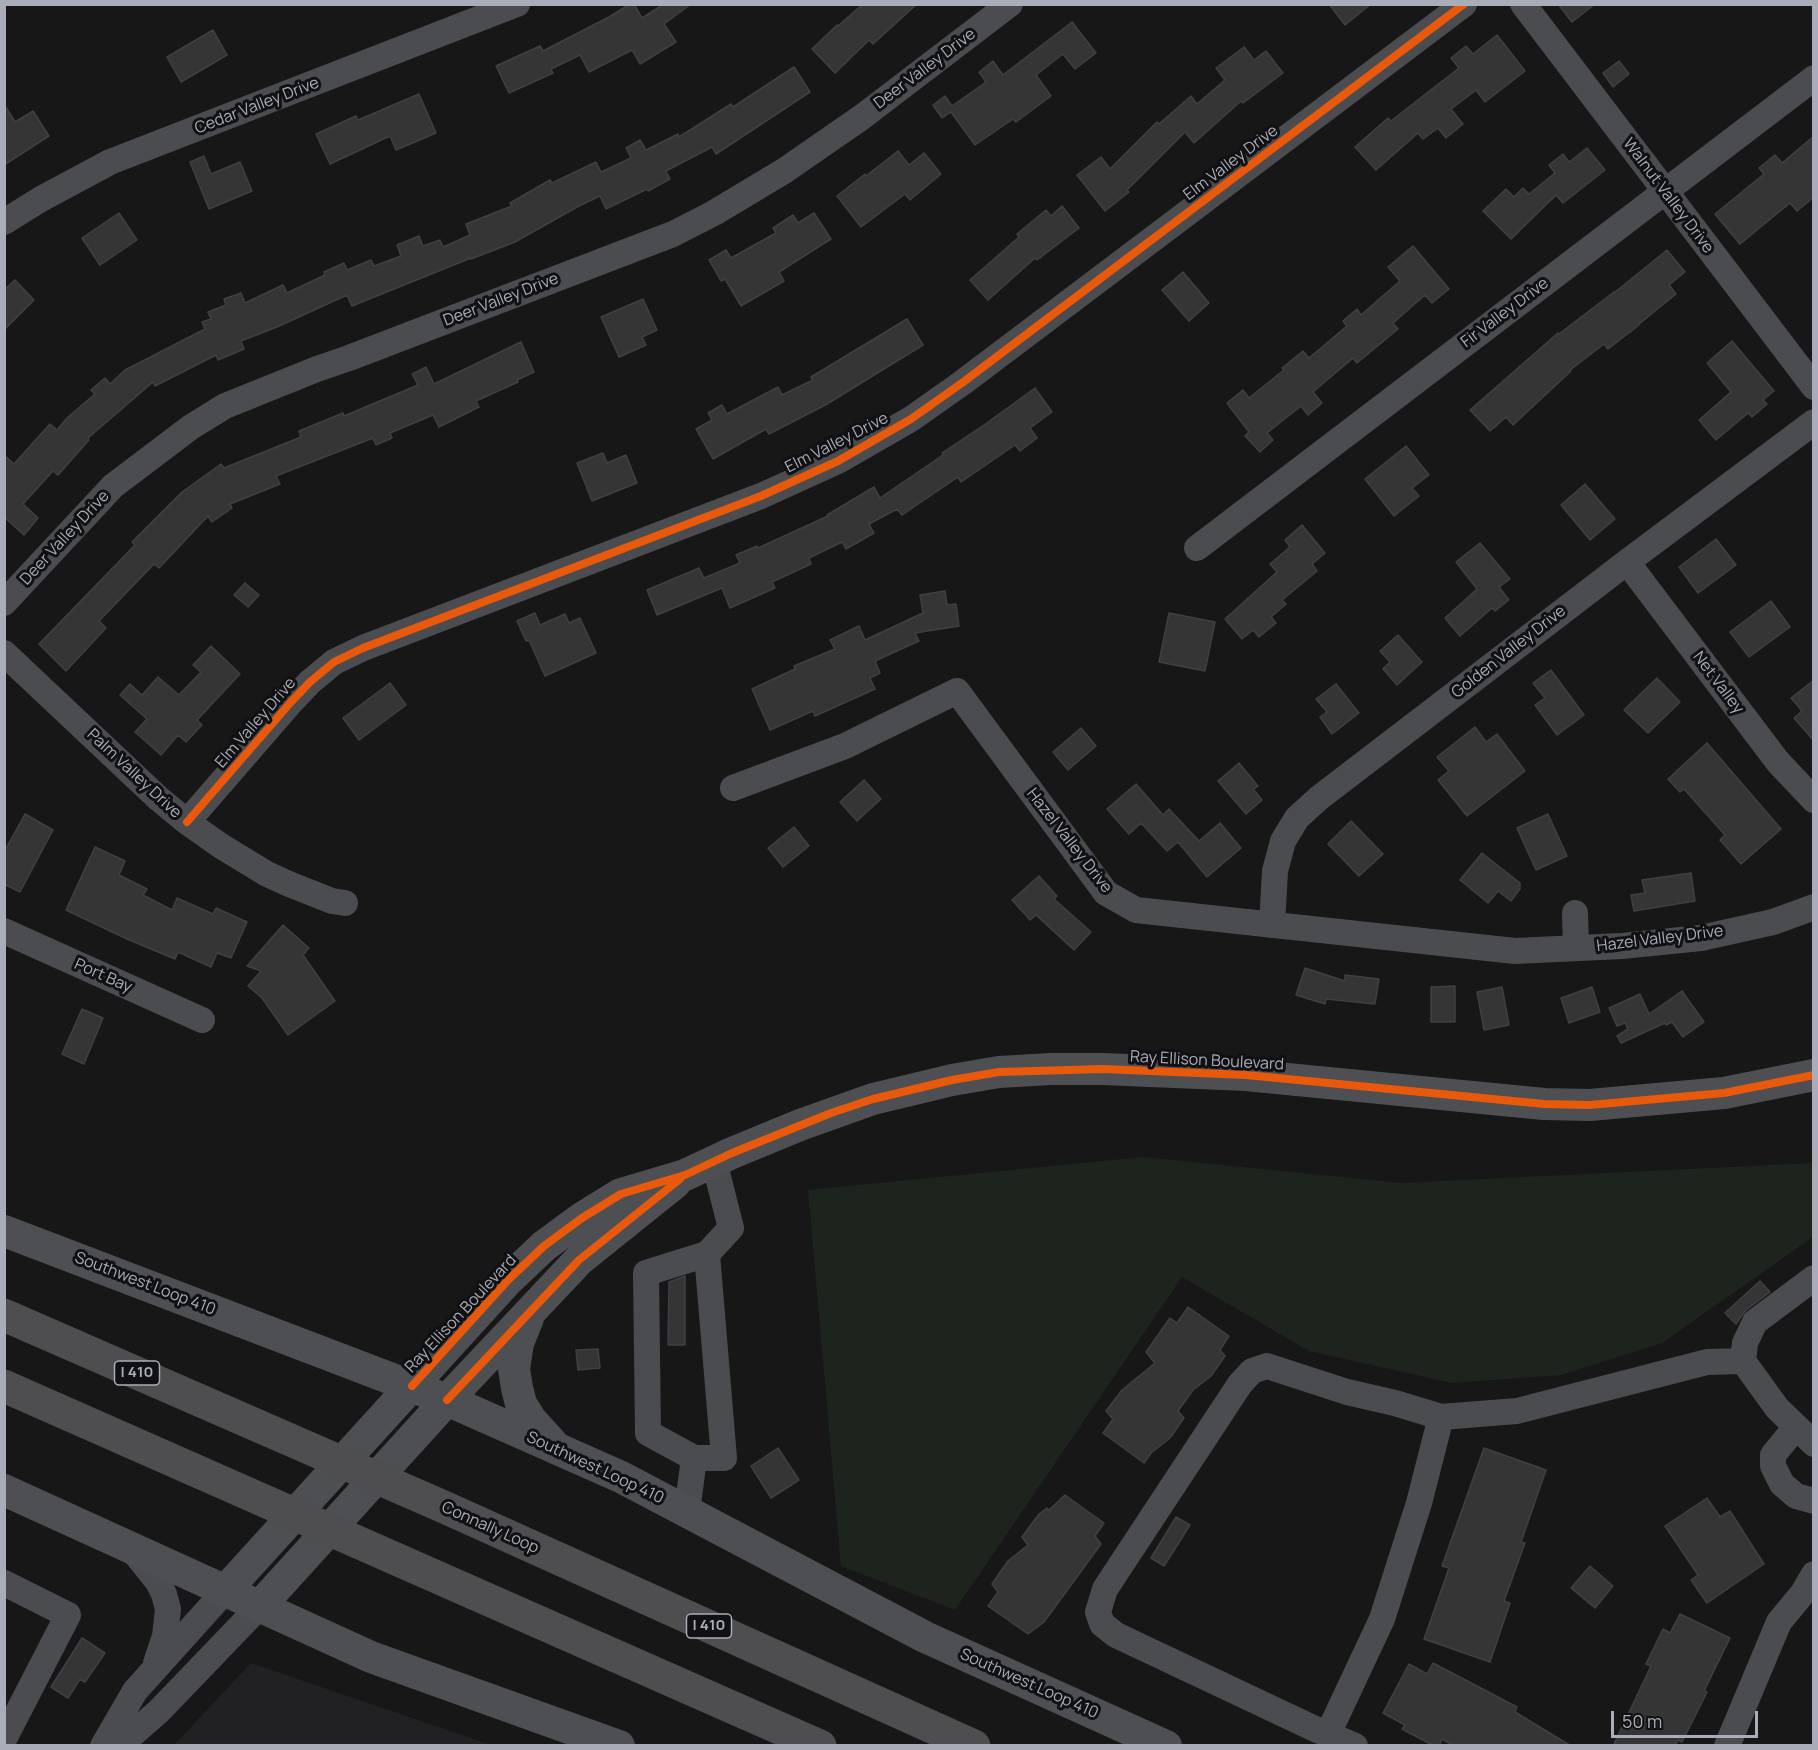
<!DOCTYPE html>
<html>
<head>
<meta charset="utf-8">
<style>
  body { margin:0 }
  #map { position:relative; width:1818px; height:1750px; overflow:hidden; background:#171717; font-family:Manrope,sans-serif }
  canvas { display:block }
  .frame { position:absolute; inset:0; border:6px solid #a8adb8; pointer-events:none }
  .scale { position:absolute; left:1611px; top:1711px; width:147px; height:27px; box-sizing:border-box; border:3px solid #a8adb8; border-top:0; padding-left:8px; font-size:18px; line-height:21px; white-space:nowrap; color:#a8adb8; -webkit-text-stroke:4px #111113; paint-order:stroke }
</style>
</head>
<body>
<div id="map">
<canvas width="1818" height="1750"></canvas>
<div class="frame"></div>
<div class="scale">50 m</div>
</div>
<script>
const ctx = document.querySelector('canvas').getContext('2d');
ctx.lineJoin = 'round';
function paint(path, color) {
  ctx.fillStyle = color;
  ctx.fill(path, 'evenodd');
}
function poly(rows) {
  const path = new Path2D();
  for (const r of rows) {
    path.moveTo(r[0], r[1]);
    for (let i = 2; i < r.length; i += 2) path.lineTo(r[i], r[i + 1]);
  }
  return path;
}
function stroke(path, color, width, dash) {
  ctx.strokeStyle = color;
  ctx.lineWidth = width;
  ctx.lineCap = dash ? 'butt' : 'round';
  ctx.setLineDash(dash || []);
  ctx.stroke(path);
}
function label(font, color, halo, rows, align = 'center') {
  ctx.font = font + ' Manrope,sans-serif';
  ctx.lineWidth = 6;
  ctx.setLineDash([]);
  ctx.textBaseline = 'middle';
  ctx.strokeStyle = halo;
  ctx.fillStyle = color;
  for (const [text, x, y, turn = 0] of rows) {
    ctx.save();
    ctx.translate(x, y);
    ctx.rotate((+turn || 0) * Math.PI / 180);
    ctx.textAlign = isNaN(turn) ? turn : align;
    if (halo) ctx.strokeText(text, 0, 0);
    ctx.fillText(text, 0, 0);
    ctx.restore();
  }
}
paint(poly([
  [251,1663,491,1745,174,1745]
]), '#212123');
paint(poly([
  [1143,1157,1401,1183,1813,1163,1813,1237,1662,1343,1561,1375,1452,1383,1309,1351,1182,1277,955,1610,841,1566,808,1190]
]), '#1d241e');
const building = poly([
  [630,4,634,4,642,18,664,4,691,4,664,24,676,42,640,64,632,50,589,72,580,55,551,69,553,73,509,93,496,66,540,46,543,51,609,17,630,4],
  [863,4,917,4,873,44,869,40,835,73,812,49,837,25,838,26,863,4],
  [1329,4,1371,4,1345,25,1329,4],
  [1558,4,1595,4,1572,22,1558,4],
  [1072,22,1096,53,1075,69,1063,54,1036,75,1051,96,1016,122,1013,119,975,145,951,112,942,118,933,105,945,96,952,106,986,82,979,72,993,61,1003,75,1072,22],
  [213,30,227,55,181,82,167,57,213,30],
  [1497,35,1525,71,1485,102,1476,90,1451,109,1463,124,1446,138,1438,128,1423,139,1418,133,1376,170,1355,147,1388,118,1391,121,1459,68,1451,58,1466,46,1473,54,1497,35],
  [1244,47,1254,60,1266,51,1283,73,1243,103,1241,101,1194,143,1185,132,1127,190,1129,192,1105,211,1077,175,1101,157,1110,169,1157,122,1159,124,1191,96,1197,104,1225,80,1216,68,1244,47],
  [1619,61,1629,74,1613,87,1603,73,1619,61],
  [794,67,810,92,716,154,712,147,666,171,670,179,648,191,647,189,606,209,600,196,577,207,515,242,471,259,471,258,352,306,347,295,277,327,241,341,244,349,218,360,216,355,155,386,153,382,88,438,89,440,58,475,53,471,23,504,38,518,24,535,4,517,4,455,14,464,50,424,57,430,67,418,95,394,91,390,105,378,110,384,125,370,205,329,202,322,211,319,208,312,226,305,224,299,241,293,245,303,283,285,287,293,325,275,324,272,344,263,347,270,371,260,374,266,401,256,397,245,419,236,423,246,440,240,443,247,470,235,466,224,512,206,510,203,550,180,552,183,596,162,601,172,631,158,626,148,640,140,646,150,678,134,679,137,731,104,733,107,794,67],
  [419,94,436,133,396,150,390,136,330,164,316,134,356,116,358,120,419,94],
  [4,104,15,122,33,111,49,136,4,165,4,104],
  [1814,136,1814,197,1797,211,1790,203,1740,244,1715,214,1764,174,1759,168,1775,155,1782,163,1814,136],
  [1587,148,1605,170,1563,203,1556,195,1511,239,1483,211,1506,189,1514,197,1523,188,1529,194,1555,173,1549,165,1563,154,1569,162,1587,148],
  [898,151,909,165,924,153,941,174,910,200,905,194,861,227,837,196,865,174,866,176,898,151],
  [204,156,211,174,240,162,252,191,209,209,190,162,204,156],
  [1062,206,1079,228,1037,260,1035,258,988,300,970,280,1019,237,1017,234,1046,210,1051,216,1062,206],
  [119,213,137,240,100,265,82,238,119,213],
  [814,213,831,239,779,272,784,281,741,306,725,279,721,281,709,260,726,250,731,258,776,233,773,228,793,215,798,223,814,213],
  [1413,246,1449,289,1432,303,1425,295,1393,323,1398,329,1357,363,1353,358,1313,392,1322,403,1308,415,1301,406,1267,433,1273,440,1260,452,1245,436,1249,432,1227,403,1243,390,1249,398,1284,370,1282,368,1303,351,1309,358,1347,326,1343,321,1357,309,1361,315,1400,281,1388,267,1413,246],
  [1667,250,1685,272,1669,285,1676,294,1639,324,1639,325,1608,349,1604,344,1570,370,1571,371,1513,425,1506,417,1490,431,1470,410,1558,333,1559,334,1614,292,1614,293,1667,250],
  [1183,272,1209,303,1189,321,1162,290,1183,272],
  [15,280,34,300,4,330,4,290,15,280],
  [643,299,657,330,642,337,646,345,619,357,601,317,643,299],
  [907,319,923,345,827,404,769,434,766,429,713,459,696,429,712,420,708,413,722,405,727,414,778,387,782,395,813,380,811,377,907,319],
  [1732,341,1774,391,1763,400,1767,404,1752,417,1748,413,1716,440,1699,420,1731,392,1707,363,1732,341],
  [521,342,534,372,517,380,518,382,476,401,479,407,439,427,433,415,390,433,392,438,376,445,373,438,276,476,280,484,230,504,232,508,212,522,208,516,159,568,154,564,99,621,106,628,66,671,39,644,135,545,132,542,182,492,221,464,224,468,301,437,299,431,343,413,344,416,418,385,412,374,426,367,434,384,521,342],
  [1035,388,1052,412,1030,428,1037,438,1020,451,1015,445,961,482,958,477,902,515,897,509,869,524,874,533,846,549,842,542,809,558,811,564,772,582,775,588,730,608,722,588,657,615,647,590,699,568,704,578,740,563,736,555,757,546,758,548,828,516,827,515,874,487,880,498,943,455,942,453,984,425,1035,388],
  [1406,446,1429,475,1412,488,1419,496,1394,516,1365,479,1406,446],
  [603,453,607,463,626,455,637,483,592,501,577,463,603,453],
  [1585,484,1615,519,1590,540,1561,505,1585,484],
  [1302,525,1325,553,1312,564,1317,571,1282,600,1286,604,1271,617,1276,623,1259,637,1253,630,1242,639,1225,619,1277,572,1270,564,1290,547,1285,540,1302,525],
  [1716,539,1736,565,1698,593,1679,567,1716,539],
  [1480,543,1510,579,1499,587,1509,600,1495,611,1492,608,1460,636,1445,618,1477,589,1456,562,1480,543],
  [245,583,259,595,248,607,234,595,245,583],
  [945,591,947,605,956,604,959,626,915,633,919,641,875,661,880,673,870,678,875,689,815,716,813,711,770,730,752,689,795,669,794,666,835,649,830,640,859,626,865,640,923,613,920,595,945,591],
  [1771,601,1790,627,1749,657,1730,632,1771,601],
  [535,613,540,625,565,614,569,623,580,618,596,653,545,676,529,640,526,641,517,621,535,613],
  [1169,613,1215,622,1205,671,1159,662,1169,613],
  [1398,635,1422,662,1397,685,1383,669,1390,662,1380,651,1398,635],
  [211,646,240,674,197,720,202,725,186,742,178,735,161,755,135,732,147,719,120,695,130,684,142,695,158,677,179,695,201,672,193,665,211,646],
  [1551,670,1584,715,1557,735,1535,705,1545,698,1533,683,1551,670],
  [1657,678,1680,702,1648,733,1624,710,1657,678],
  [1814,680,1814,741,1794,718,1802,711,1791,698,1814,680],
  [390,683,406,705,359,740,343,718,390,683],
  [1336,684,1359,713,1332,734,1320,717,1327,712,1316,699,1336,684],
  [1475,727,1486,742,1497,734,1525,771,1467,816,1438,780,1449,771,1437,757,1475,727],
  [1081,728,1096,746,1068,770,1053,752,1081,728],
  [1707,743,1781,829,1741,864,1720,840,1725,835,1684,789,1680,792,1668,779,1707,743],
  [1239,763,1258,786,1253,789,1262,800,1246,814,1218,781,1239,763],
  [864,780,881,799,857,821,840,802,864,780],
  [1136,784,1163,815,1169,809,1199,841,1220,823,1241,848,1207,877,1178,842,1167,851,1141,823,1129,834,1107,809,1136,784],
  [25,814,53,830,20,892,4,884,4,852,25,814],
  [1548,814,1567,856,1536,870,1517,828,1548,814],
  [1351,821,1383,854,1359,876,1328,844,1351,821],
  [794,827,809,846,783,867,768,848,794,827],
  [95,847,125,861,119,875,147,889,143,895,172,910,177,898,213,914,216,908,247,922,231,958,217,953,211,967,178,952,175,959,127,939,66,910,95,847],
  [1482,853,1520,883,1520,889,1511,901,1498,891,1488,903,1460,880,1482,853],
  [1691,873,1695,901,1634,911,1631,895,1645,893,1642,880,1691,873],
  [1039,876,1057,896,1054,899,1091,932,1074,950,1036,915,1030,920,1012,900,1039,876],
  [283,925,309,948,303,955,335,1001,288,1035,262,998,248,986,261,971,247,966,283,925],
  [1305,968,1345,981,1345,975,1379,979,1375,1004,1326,999,1325,1004,1296,995,1305,968],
  [1455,986,1455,1022,1431,1022,1431,987,1455,986],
  [1502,987,1509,1025,1484,1030,1477,992,1502,987],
  [1592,987,1600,1012,1569,1023,1561,998,1592,987],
  [1682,991,1704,1022,1683,1037,1672,1022,1666,1025,1665,1023,1621,1043,1617,1036,1628,1029,1625,1023,1617,1026,1609,1008,1640,994,1649,1014,1682,991],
  [82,1009,103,1018,84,1064,62,1054,82,1009],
  [685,1276,685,1345,668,1345,669,1282,685,1276],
  [1760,1281,1770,1292,1746,1310,1736,1324,1725,1313,1760,1281],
  [1188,1307,1229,1336,1220,1350,1225,1356,1211,1376,1193,1390,1178,1411,1184,1418,1170,1438,1151,1453,1144,1463,1103,1433,1113,1419,1106,1411,1122,1390,1155,1363,1146,1352,1170,1318,1177,1323,1188,1307],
  [598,1349,600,1368,578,1370,576,1350,598,1349],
  [778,1448,799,1480,771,1498,751,1466,778,1448],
  [1484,1448,1546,1470,1521,1542,1525,1543,1504,1601,1510,1603,1490,1662,1424,1639,1449,1568,1442,1566,1484,1448],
  [1065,1495,1104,1523,1095,1536,1101,1544,1044,1622,1028,1634,988,1606,998,1592,992,1584,1008,1561,1028,1545,1022,1537,1039,1514,1047,1508,1049,1510,1065,1495],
  [1707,1498,1720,1517,1730,1511,1764,1564,1707,1603,1691,1580,1698,1575,1665,1526,1707,1498],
  [1176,1517,1190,1525,1164,1566,1151,1558,1176,1517],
  [1590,1566,1613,1586,1595,1608,1571,1588,1590,1566],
  [1680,1614,1730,1638,1704,1691,1707,1692,1682,1742,1678,1740,1675,1746,1613,1746,1651,1666,1646,1664,1663,1629,1670,1633,1680,1614],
  [82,1638,105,1653,85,1682,80,1679,68,1698,51,1687,82,1638],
  [1433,1663,1517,1707,1515,1712,1571,1746,1454,1746,1442,1739,1439,1746,1434,1746,1402,1729,1405,1725,1383,1713,1409,1664,1427,1674,1433,1663]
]);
paint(building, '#353536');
stroke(building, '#3f4043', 1.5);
stroke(poly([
  [1523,4,1814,387],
  [4,222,41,199,110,162,517,4],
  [1197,548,1814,78],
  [1627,562,1778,762,1814,800],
  [4,603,113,486,191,427,225,406,317,369,349,358,673,234,714,213,784,171,862,117,1010,4],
  [4,653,158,798,187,822,221,846,267,874,289,884,332,901,345,903],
  [733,788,845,746,957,691,1106,893,1136,910,1515,951,1622,946,1701,938,1773,922,1814,907],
  [187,822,291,702,310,682,334,662,363,648,761,496,838,461,911,419,962,383,1464,4],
  [1575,913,1576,948],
  [1272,925,1275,871,1283,841,1297,818,1319,798,1627,562,1814,422],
  [4,931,202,1020],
  [1743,1361,1745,1343,1755,1322,1814,1278],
  [1796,1427,1773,1455,1773,1466,1782,1484,1796,1496,1814,1501],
  [694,1458,724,1458,707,1254],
  [687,1512,694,1458,648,1433,646,1273,707,1254,731,1228,714,1161],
  [130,1547,158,1582,164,1594,168,1609,165,1636,156,1663],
  [4,1583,68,1615,4,1739],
  [1328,1734,1382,1619,1419,1503,1441,1417],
  [103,1746,135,1691,225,1591],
  [119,1746,159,1711,259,1607],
  [1355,1746,1313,1728,1116,1635,1102,1624,1098,1612,1105,1589,1240,1384,1252,1371,1267,1366,1347,1392,1395,1403,1441,1417,1517,1411,1707,1362,1743,1361,1777,1408,1814,1444],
  [1727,1746,1779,1622,1803,1593,1814,1574]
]), '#4b4c50', 26);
stroke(poly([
  [4,1231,447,1400,621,1477,925,1637,1166,1746],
  [528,1318,518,1343,514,1369,517,1388,521,1404,531,1420,552,1443],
  [4,1490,371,1657,619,1746],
  [225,1591,508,1280,544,1246,582,1218,621,1194,685,1175,732,1153,800,1125,873,1099,952,1080,999,1072,1051,1069,1103,1069,1246,1075,1544,1104,1590,1105,1724,1093,1814,1075],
  [259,1607,447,1400,579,1260,675,1183]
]), '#4d4f52', 32);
stroke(poly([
  [4,1315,444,1507,974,1746],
  [4,1386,820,1746]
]), '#4e4e51', 33);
stroke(poly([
  [187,822,291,702,310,682,334,662,363,648,761,496,838,461,911,419,962,383,1464,4],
  [412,1386,508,1280,544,1246,582,1218,621,1194,685,1175,732,1153,831,1113,873,1099,952,1080,999,1072,1103,1069,1246,1075,1544,1104,1590,1105,1724,1093,1814,1075],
  [447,1400,579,1260,680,1179]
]), '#e8590c', 8);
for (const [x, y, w] of [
  [137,1373,45],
  [709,1626,45]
]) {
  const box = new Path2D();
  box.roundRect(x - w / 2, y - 12, w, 24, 4.5);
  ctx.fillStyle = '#111113';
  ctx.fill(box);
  stroke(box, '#a8adb8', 1.5);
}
label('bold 15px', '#a8adb8', null, [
  ["I 410",137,1373],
  ["I 410",709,1626]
]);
label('16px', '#a8adb8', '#111113', [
  ["Deer Valley Drive",925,69,-37],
  ["Cedar Valley Drive",257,106,-21],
  ["Elm Valley Drive",1231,163,-37],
  ["Walnut Valley Drive",1668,196,53],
  ["Deer Valley Drive",501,300,-21],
  ["Fir Valley Drive",1505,313,-37],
  ["Elm Valley Drive",837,443,-27],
  ["Deer Valley Drive",65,538,-47],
  ["Golden Valley Drive",1509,652,-38],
  ["Net Valley",1718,683,53],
  ["Elm Valley Drive",256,723,-49],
  ["Palm Valley Drive",134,774,43],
  ["Hazel Valley Drive",1069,841,52],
  ["Hazel Valley Drive",1660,939,-7],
  ["Port Bay",103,976,24],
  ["Ray Ellison Boulevard",1207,1061,3],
  ["Southwest Loop 410",145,1284,21],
  ["Ray Ellison Boulevard",461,1314,-47],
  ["Southwest Loop 410",595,1468,25],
  ["Connally Loop",490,1528,24],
  ["Southwest Loop 410",1029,1684,24]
]);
</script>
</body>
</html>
